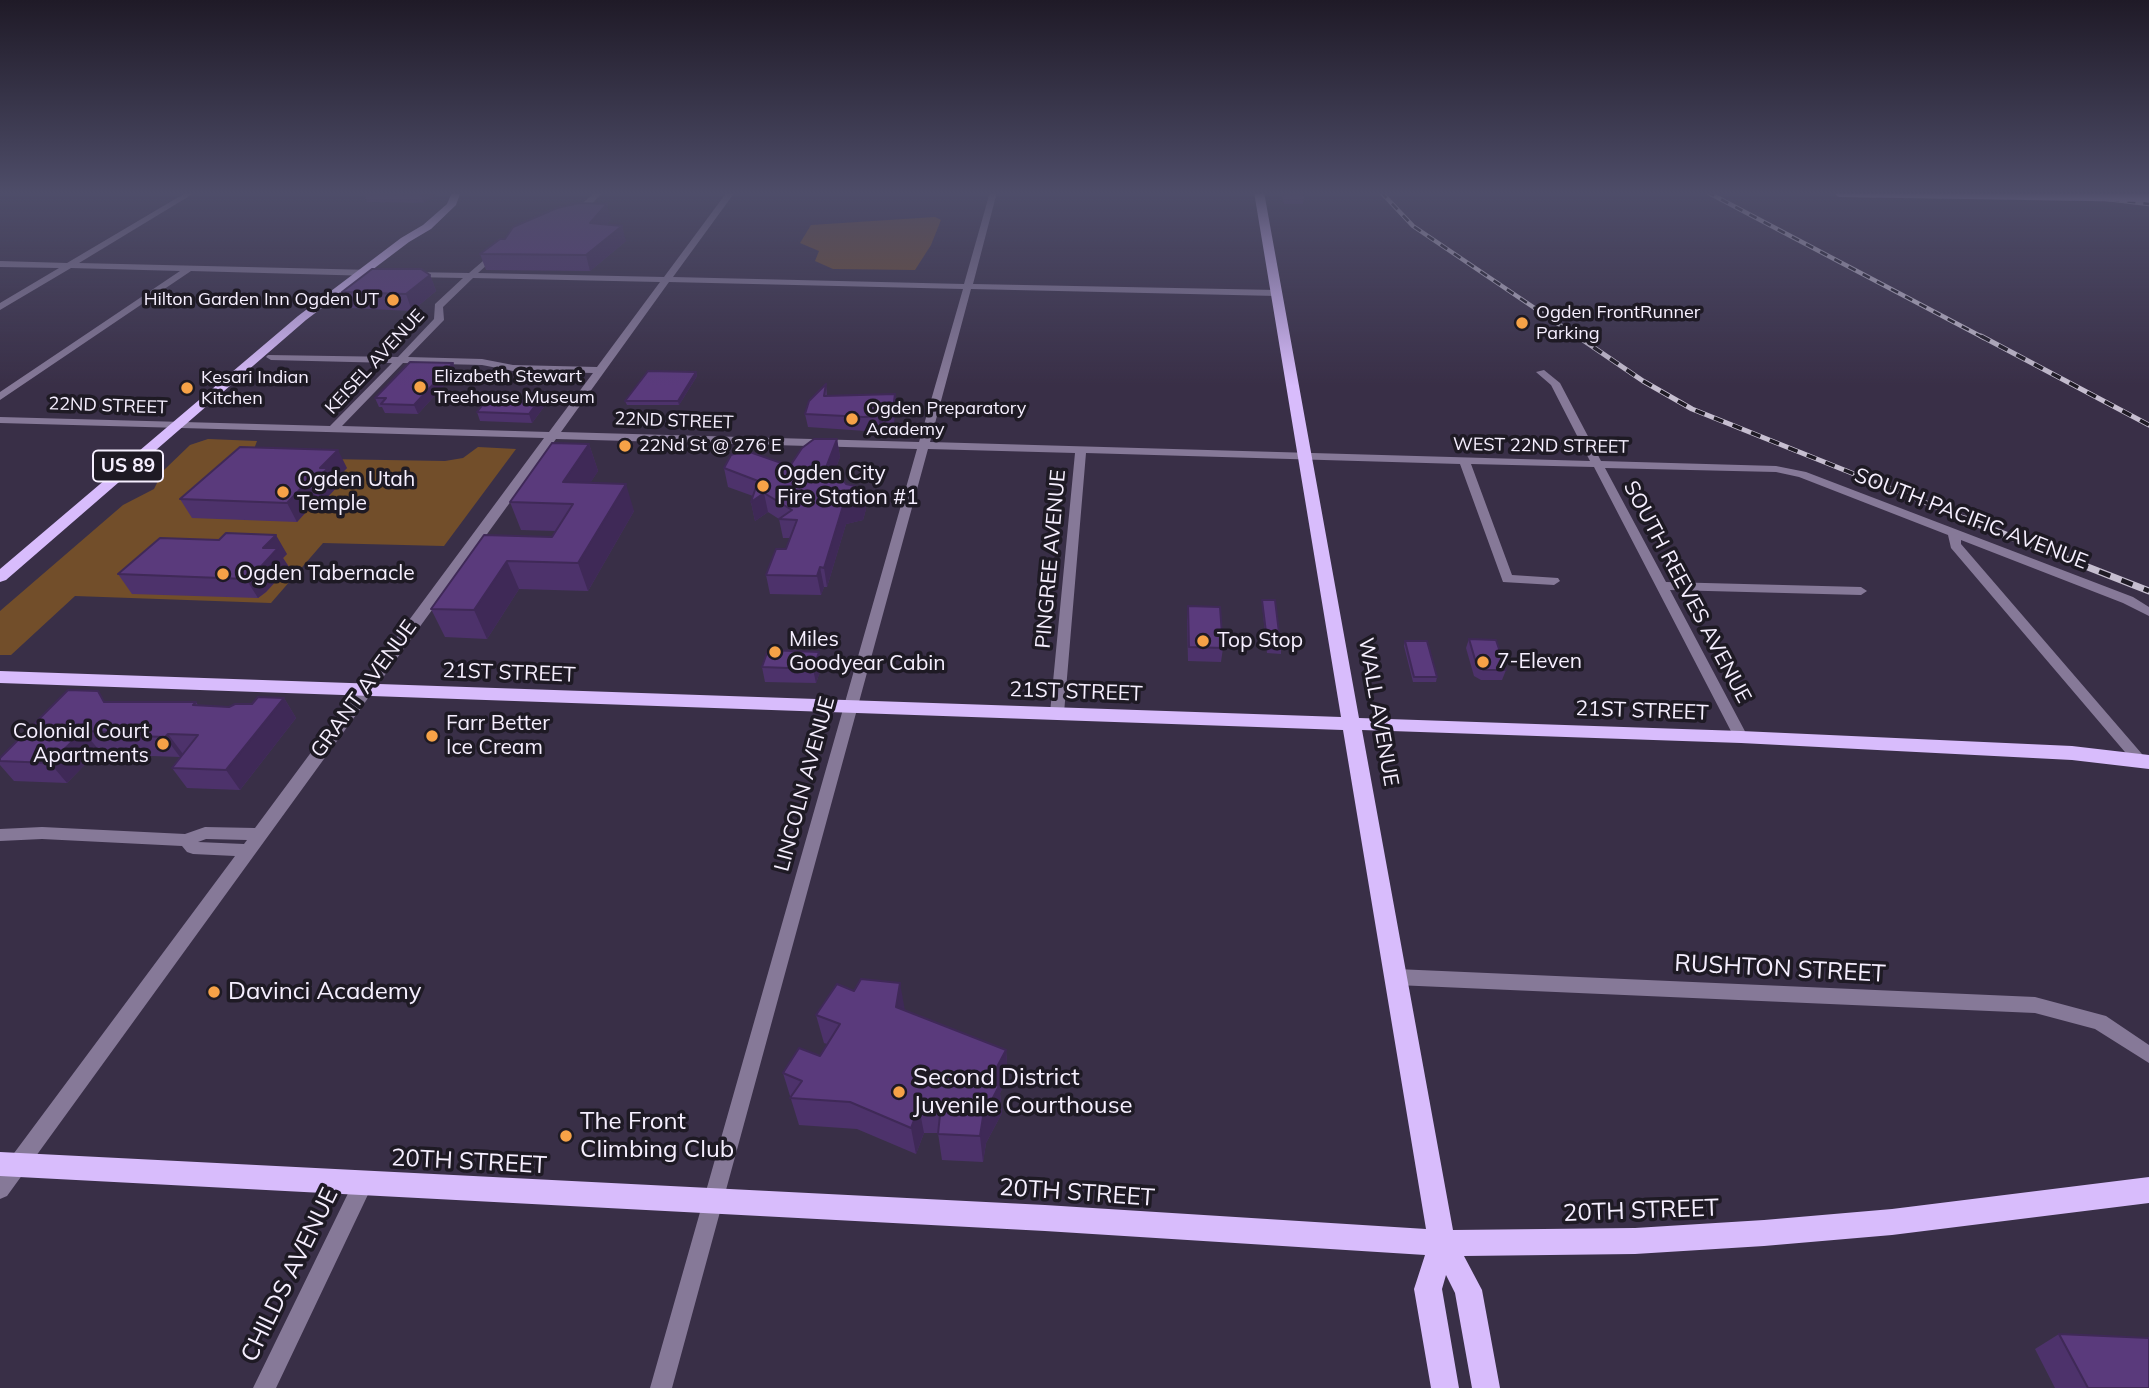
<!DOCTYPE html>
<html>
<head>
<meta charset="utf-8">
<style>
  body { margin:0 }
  canvas { display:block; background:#392f47 }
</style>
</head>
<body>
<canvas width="2149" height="1388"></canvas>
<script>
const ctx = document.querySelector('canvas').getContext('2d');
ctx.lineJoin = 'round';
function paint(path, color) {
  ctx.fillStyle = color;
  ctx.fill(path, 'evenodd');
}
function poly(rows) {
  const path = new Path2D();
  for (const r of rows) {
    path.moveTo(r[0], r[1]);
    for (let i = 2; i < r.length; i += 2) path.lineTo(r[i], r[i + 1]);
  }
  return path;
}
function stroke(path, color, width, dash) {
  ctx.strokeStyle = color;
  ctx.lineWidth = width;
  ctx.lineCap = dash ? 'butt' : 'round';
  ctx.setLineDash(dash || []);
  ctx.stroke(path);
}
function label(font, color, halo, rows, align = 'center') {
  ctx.font = font + ' Mulish,sans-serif';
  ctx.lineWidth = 7;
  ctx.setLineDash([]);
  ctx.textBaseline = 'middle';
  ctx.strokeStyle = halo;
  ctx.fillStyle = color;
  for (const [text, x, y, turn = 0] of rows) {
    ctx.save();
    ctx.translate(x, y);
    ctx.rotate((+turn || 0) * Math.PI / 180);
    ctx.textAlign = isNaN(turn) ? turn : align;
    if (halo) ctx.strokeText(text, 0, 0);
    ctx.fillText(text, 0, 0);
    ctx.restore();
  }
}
paint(poly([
  [935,217,941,220,931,245,915,270,833,269,815,261,819,251,800,243,811,225],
  [208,439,257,441,254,449,266,458,445,461,463,458,478,447,516,449,444,546,323,543,271,603,75,596,11,655,0,655,0,611,123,505,154,489,163,471,190,445]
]), '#724e2a');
paint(poly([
  [187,192,196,192,79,263,373,270,377,273,373,276,191,271,0,400,0,392,180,271,71,268,0,310,0,303,59,268,0,267,0,261,67,263,187,192],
  [595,192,603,192,589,207,576,214,570,214,570,210,583,203,595,192],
  [727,192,735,192,673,277,964,284,990,192,997,192,973,284,1277,290,1281,293,1277,296,971,289,930,442,1590,461,1551,385,1536,372,1544,370,1560,383,1601,461,1776,466,1806,472,2133,597,2149,607,2149,616,2123,603,1961,540,1961,544,2148,761,2146,765,2141,766,2136,765,1951,548,1948,535,1799,477,1776,472,1605,468,1666,582,1861,587,1867,591,1861,595,1670,590,1748,737,1746,741,1741,742,1734,737,1594,467,1471,464,1512,575,1558,578,1560,581,1554,585,1503,582,1460,464,1086,453,1064,713,1057,718,1050,713,1075,453,928,449,672,1388,650,1388,917,449,556,439,7,1196,0,1199,0,1172,235,856,193,854,187,852,182,846,42,839,0,841,0,829,42,827,185,834,205,827,255,828,544,438,0,423,0,417,330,426,392,363,271,360,266,357,268,355,398,357,434,319,435,304,463,278,411,277,407,274,408,272,469,273,497,249,500,249,500,253,478,273,664,277,727,192],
  [473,278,660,282,597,367,513,365,482,359,408,357,444,320,443,307,473,278],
  [669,282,963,289,919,442,561,432,669,282],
  [403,363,482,365,513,371,593,373,549,432,342,426,403,363],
  [206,839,247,840,244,844,198,842,206,839],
  [1396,969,2035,997,2106,1016,2149,1045,2149,1063,2095,1029,2035,1013,1396,985,1390,982,1387,977,1390,972,1396,969],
  [363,1174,370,1177,373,1184,276,1388,253,1388,356,1177,363,1174]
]), '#867998');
paint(poly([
  [452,192,460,194,456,205,431,229,409,242,306,320,6,580,0,582,0,569,298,316,401,238,423,225,447,204,452,192],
  [1254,192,1264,192,1359,718,1741,731,2072,746,2149,755,2149,769,2072,760,1741,743,1362,730,1453,1230,1635,1228,1764,1220,1892,1209,2149,1177,2149,1203,1892,1235,1764,1246,1635,1254,1464,1256,1482,1290,1500,1388,1472,1388,1455,1293,1446,1275,1442,1289,1459,1388,1431,1388,1414,1289,1425,1255,1045,1231,0,1176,0,1152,1045,1205,1426,1229,1343,730,0,683,0,671,1341,717,1254,192]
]), '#d8bcfc');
const railFar2 = poly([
  [1381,192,1413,226,1579,338],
  [1707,192,1984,338],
  [2048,192,2149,204]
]);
const railFar1 = poly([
  [1577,336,1643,381,1692,409,1969,520],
  [1981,336,2149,425]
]);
const rail = poly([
  [1965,519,2149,591]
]);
stroke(railFar2, '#c6bed0', 4.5);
stroke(railFar1, '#c6bed0', 5);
stroke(rail, '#c6bed0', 7);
stroke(railFar2, '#1e1a24', 2.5, [8]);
stroke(railFar1, '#1e1a24', 3.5, [10]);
stroke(rail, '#1e1a24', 4.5, [12]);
stroke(poly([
  [1840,192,2149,197]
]), '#d8bcfc', 10);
paint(poly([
  [363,192,438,192,424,203,367,202],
  [1281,192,1304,192,1303,204,1284,204],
  [611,219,607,224,626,241,590,271,486,270,480,254],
  [430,275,436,291,412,311,350,308,342,292],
  [453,363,456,372,418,414,385,413,382,407,379,407,375,398],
  [696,372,697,376,679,405,627,405,625,401],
  [826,384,827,396,895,394,896,408,894,423,883,422,880,430,866,431,808,427,805,414],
  [543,395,546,404,532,423,480,421,477,412],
  [837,439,840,457,834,473,846,484,856,491,863,491,866,509,863,520,846,524,827,587,824,587,821,595,770,594,766,575,786,549,790,538,783,538,779,519,768,512,755,521,751,502,753,496,728,487,724,468,790,466],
  [589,444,598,471,590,483,634,511,588,591,519,589,487,639,445,637,431,609,484,535,552,537,556,531,521,530,510,502],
  [347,468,334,481,337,487,324,501,317,500,297,522,192,518,180,499],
  [287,554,283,558,289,567,266,592,258,598,132,594,118,574],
  [1262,600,1281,649,1281,654,1267,653,1262,604],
  [1188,606,1223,648,1221,662,1188,661,1187,620],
  [1469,639,1506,670,1502,680,1481,680,1474,676,1466,648],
  [1405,641,1437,677,1436,682,1413,682,1404,646],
  [819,652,822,666,816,683,765,682,762,667],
  [284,698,296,718,240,790,187,788,172,768,183,754,180,757,125,755,123,751,99,750,67,783,14,781,0,765,0,758,107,702,196,702,198,705,229,707,252,704],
  [905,1011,1006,1050,1008,1077,1000,1093,1002,1113,986,1143,983,1162,942,1160,938,1133,924,1133,916,1154,857,1129,799,1125,783,1073,820,1056,827,1044,824,1043,816,1015],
  [2059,1334,2149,1388,2055,1388,2035,1349]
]), '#4d326b');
paint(poly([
  [419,192,438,192,424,203],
  [607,204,611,219,594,238,590,223],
  [622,226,626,241,590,271,586,255],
  [430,275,436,291,412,311,406,294],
  [453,363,456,372,418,414,414,405],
  [696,372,697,376,679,405,678,401],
  [895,394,896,408,894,423,893,409],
  [543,395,546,404,532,423,529,414],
  [881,409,883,422,880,430,878,416],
  [837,439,840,457,828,488,825,470],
  [589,444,598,471,575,507,563,482],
  [338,450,347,468,334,481,337,487,324,501,314,482,320,468],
  [307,482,317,500,297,522,287,503],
  [626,484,634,511,588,591,578,563],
  [855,486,857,502,863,491,866,509,863,520,846,524,827,587,824,568,843,506],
  [764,493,768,512,755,521,751,502],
  [276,535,287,554,283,558,289,567,266,592,258,598,246,579,263,548],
  [507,561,519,589,487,639,474,610],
  [820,567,824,587,821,595,817,576],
  [819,652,822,666,816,683,813,669],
  [284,698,296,718,240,790,226,770],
  [83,731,99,750,67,783,50,763],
  [168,734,183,754,180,757,165,737],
  [900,983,905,1011,896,1007],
  [1006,1050,1008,1077,1000,1093,1002,1113,986,1143,983,1162,980,1136,989,1082],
  [919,1107,924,1133,916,1154,911,1128]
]), '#3f2957');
const building = poly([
  [1285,192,1304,192,1304,193,1285,193,1285,192],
  [579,203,607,204,590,223,622,226,586,255,480,254,500,239,505,239,513,227,557,208,579,203],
  [372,269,421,269,430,275,406,294,342,292,372,269],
  [410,362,453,363,414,405,381,404,386,398,375,398,410,362],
  [648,371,696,372,678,401,625,401,648,371],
  [826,384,824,396,895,394,893,409,881,409,878,416,864,417,805,414,809,401,826,384],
  [543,395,529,414,477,412,487,399,514,400,543,395],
  [814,439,837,439,825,470,840,476,846,484,855,486,852,490,863,491,860,501,843,506,824,568,820,567,817,576,766,575,776,549,786,549,797,520,779,519,792,510,764,493,751,502,758,481,724,468,731,455,744,450,790,466,802,448,814,439],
  [552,443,589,444,563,482,626,484,578,563,507,561,474,610,431,609,484,535,552,537,573,504,510,502,552,443],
  [240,447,338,450,320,468,328,468,314,482,307,482,287,503,180,499,240,447],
  [226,533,276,535,263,548,278,548,255,573,246,579,118,574,160,538,219,540,226,533],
  [1262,600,1275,600,1281,649,1268,648,1262,600],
  [1188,606,1220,607,1223,648,1189,647,1188,606],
  [1469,639,1496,640,1506,670,1484,670,1477,666,1469,639],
  [1405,641,1427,641,1437,677,1414,677,1405,641],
  [768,650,819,652,813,669,762,667,768,650],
  [68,690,98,691,104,702,196,702,193,705,229,707,235,704,252,704,258,697,284,698,226,770,172,768,198,735,168,734,165,737,109,735,112,732,83,731,50,763,0,761,0,758,68,690],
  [861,979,900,983,896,1007,1006,1050,989,1082,999,1086,983,1117,980,1136,938,1134,941,1105,919,1107,911,1128,850,1102,790,1098,802,1081,783,1073,799,1048,820,1056,840,1024,816,1015,837,984,854,991,861,979],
  [2059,1334,2149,1338,2149,1388,2088,1388,2059,1334]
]);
paint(building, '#5a3a7c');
stroke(building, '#3f2957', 2);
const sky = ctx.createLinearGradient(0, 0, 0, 386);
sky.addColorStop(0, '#1f1a27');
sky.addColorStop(0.5, '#4e4d69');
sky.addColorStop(1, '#4e4d6900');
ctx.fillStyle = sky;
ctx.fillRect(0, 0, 2149, 386);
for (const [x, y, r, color] of [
  [393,300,7,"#f6a247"],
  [1522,323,7,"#f6a247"],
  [420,387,7,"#f6a247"],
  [187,388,7,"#f6a247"],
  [852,419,7,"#f6a247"],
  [625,446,7,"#f6a247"],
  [763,486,7,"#f6a247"],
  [283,492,7,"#f6a247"],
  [223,574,7,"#f6a247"],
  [1203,641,7,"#f6a247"],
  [775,652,7,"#f6a247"],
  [1483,662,7,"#f6a247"],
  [432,736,7,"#f6a247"],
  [163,744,7,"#f6a247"],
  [214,992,7,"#f6a247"],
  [899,1092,7,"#f6a247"],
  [566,1136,7,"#f6a247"]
]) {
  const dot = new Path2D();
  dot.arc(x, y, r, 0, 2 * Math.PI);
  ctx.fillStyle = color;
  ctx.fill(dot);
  stroke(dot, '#1e1a24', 2.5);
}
label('18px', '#f6efff', '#1e1a24', [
  ["Hilton Garden Inn Ogden UT",379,300,"right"],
  ["Ogden FrontRunner",1536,313],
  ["Parking",1536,334],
  ["Elizabeth Stewart",434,377],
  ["Treehouse Museum",434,398],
  ["Kesari Indian",201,378],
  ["Kitchen",201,399],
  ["Ogden Preparatory",866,409],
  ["Academy",866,430],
  ["22Nd St @ 276 E",639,446]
], 'left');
label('18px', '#f6efff', '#1e1a24', [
  ["KEISEL AVENUE",375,362,-47],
  ["22ND STREET",108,406,2],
  ["22ND STREET",674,421,2],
  ["WEST 22ND STREET",1541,446,1]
]);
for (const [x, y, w] of [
  [128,466,70]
]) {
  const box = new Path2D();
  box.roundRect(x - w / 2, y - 15.5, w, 31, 5);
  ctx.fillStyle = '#1e1a24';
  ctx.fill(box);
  stroke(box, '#f6efff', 2);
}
label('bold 19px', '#f6efff', null, [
  ["US 89",128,466]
]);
label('21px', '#f6efff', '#1e1a24', [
  ["Ogden City",777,474],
  ["Fire Station #1",777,498],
  ["Ogden Utah",297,480],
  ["Temple",297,504],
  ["Ogden Tabernacle",237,574],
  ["Miles",789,640],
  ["Goodyear Cabin",789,664],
  ["Top Stop",1217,641],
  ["7-Eleven",1497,662],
  ["Farr Better",446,724],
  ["Ice Cream",446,748],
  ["Colonial Court",149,732,"right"],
  ["Apartments",149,756,"right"]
], 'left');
label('21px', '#f6efff', '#1e1a24', [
  ["SOUTH PACIFIC AVENUE",1971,519,21],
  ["PINGREE AVENUE",1051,559,-85],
  ["SOUTH REEVES AVENUE",1687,592,62],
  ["21ST STREET",509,673,2],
  ["GRANT AVENUE",364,689,-54],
  ["21ST STREET",1076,692,2],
  ["21ST STREET",1642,711,2],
  ["WALL AVENUE",1378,712,80],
  ["LINCOLN AVENUE",805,784,-75]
]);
label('24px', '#f6efff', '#1e1a24', [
  ["RUSHTON STREET",1780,969,3],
  ["20TH STREET",469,1162,3],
  ["20TH STREET",1077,1193,4],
  ["20TH STREET",1641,1211,-2],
  ["CHILDS AVENUE",290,1275,-64]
]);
label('24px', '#f6efff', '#1e1a24', [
  ["Davinci Academy",228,992],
  ["Second District",913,1078],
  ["Juvenile Courthouse",913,1106],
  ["The Front",580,1122],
  ["Climbing Club",580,1150]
], 'left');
</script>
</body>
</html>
